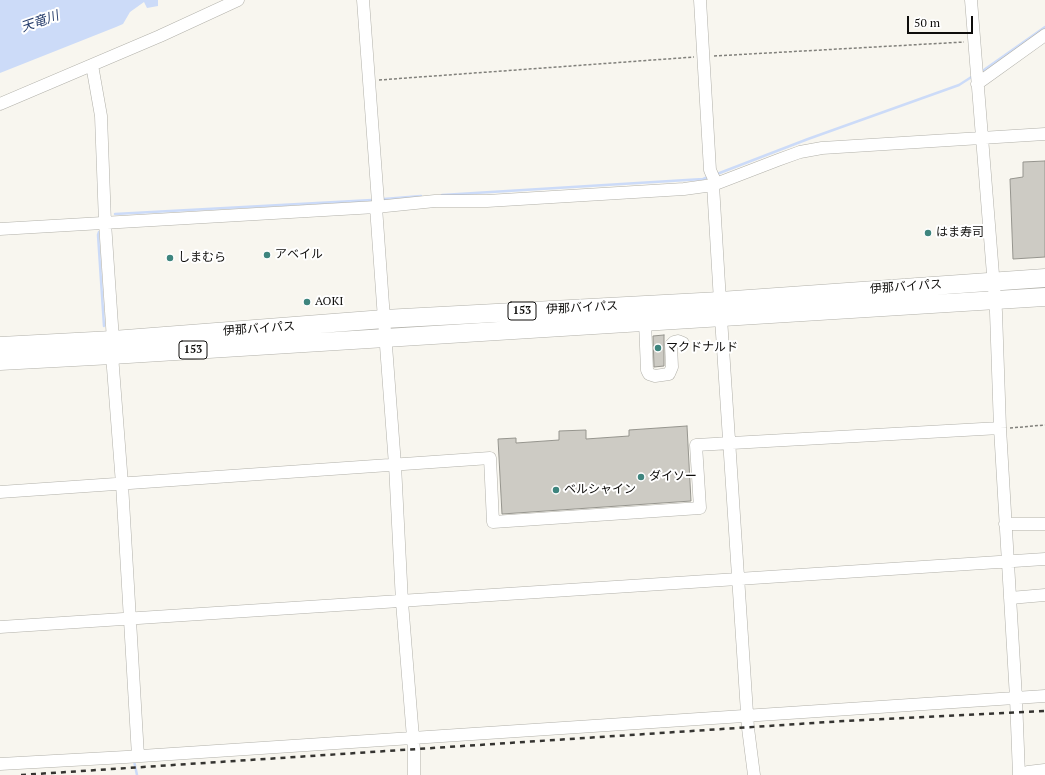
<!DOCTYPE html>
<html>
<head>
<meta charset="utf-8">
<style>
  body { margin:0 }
  #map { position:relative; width:1045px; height:775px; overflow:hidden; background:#f8f6ef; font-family:"PT Serif",serif }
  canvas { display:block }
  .scale { position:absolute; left:907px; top:16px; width:66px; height:18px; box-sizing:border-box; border:2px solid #0e0d0b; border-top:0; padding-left:5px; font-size:12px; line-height:14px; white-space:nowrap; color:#0e0d0b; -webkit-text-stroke:3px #fff; paint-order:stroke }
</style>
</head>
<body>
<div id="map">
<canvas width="1045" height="775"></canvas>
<div class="scale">50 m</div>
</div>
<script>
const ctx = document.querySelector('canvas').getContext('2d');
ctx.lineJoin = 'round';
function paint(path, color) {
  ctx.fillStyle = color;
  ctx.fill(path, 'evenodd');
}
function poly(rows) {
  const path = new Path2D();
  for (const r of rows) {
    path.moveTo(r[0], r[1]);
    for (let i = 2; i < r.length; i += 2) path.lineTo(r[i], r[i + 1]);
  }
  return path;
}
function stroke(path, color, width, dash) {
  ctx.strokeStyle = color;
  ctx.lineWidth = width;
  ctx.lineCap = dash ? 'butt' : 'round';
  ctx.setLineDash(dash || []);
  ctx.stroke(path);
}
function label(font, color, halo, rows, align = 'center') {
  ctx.font = font + ' "PT Serif","Noto Sans JP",serif';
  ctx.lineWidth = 4;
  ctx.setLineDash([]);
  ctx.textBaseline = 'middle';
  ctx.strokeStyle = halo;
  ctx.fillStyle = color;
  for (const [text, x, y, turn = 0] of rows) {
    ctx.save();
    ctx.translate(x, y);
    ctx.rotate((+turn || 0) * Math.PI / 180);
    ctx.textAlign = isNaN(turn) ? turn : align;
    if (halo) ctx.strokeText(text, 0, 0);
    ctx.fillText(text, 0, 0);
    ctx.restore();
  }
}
paint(poly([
  [0,0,158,0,158,6,147,8,144,2,130,12,123,24,116,27,0,73]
]), '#ccdbf8');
stroke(poly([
  [981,72,1045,27],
  [717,174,808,139,959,85,973,76],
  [442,195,703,179,708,177],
  [384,199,421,196],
  [115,214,372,200],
  [99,232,98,235,104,326],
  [134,761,137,775]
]), '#ccdbf8', 2.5);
const building = poly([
  [1045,161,1045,257,1013,259,1010,179,1023,177,1023,162,1045,161],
  [664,335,664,366,654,367,653,336,664,335],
  [687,426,691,501,502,514,498,439,516,438,516,443,559,440,559,431,586,430,586,439,629,436,629,430,687,426]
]);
paint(building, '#cdcbc4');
stroke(building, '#96958e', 1);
const minor = poly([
  [363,0,378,202,376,207,384,319,395,465,402,602,414,750,414,775],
  [700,0,710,170,714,179,713,185,721,318,748,728,754,775],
  [971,0,996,312,1000,428,1016,698,1019,775],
  [92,65,101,116,105,223,113,340,112,355,122,484,138,756],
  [977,84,1045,35],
  [0,104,160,36,238,0],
  [0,229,376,207,435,201,487,201,684,189,713,185,778,160,800,152,822,148,1045,134],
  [645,322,647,370,649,374,655,376,669,374,672,367,671,345,674,342,678,341,683,343],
  [0,492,490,458,493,522,700,508,696,445,1000,428],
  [1005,524,1045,524],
  [1010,598,1045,595],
  [0,627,1045,559],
  [0,764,126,757,1045,696]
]);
const highway = poly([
  [0,346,113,340,384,319,720,301,1045,278],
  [0,361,112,355,1045,297],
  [1028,775,1045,773]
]);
stroke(minor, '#b1b0a9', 13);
stroke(highway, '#b1b0a9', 19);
stroke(poly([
  [714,56,964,42],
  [379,80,694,57],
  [1010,428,1045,425]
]), '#81807b', 1.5, [3, 2]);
stroke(minor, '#fff', 12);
stroke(highway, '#fff', 18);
stroke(poly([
  [21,775,844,721,1045,711]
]), '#353431', 2.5, [5, 5]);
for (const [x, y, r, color] of [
  [928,233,4,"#3e857e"],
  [267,255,4,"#3e857e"],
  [170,258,4,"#3e857e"],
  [307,302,4,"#3e857e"],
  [658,348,4,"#3e857e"],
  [641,477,4,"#3e857e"],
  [556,490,4,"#3e857e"]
]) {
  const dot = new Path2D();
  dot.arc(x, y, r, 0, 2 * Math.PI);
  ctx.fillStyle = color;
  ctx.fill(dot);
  stroke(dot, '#fff', 1.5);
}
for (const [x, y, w] of [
  [522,311,28],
  [193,350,28]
]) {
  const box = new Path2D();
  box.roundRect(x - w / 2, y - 9, w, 18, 3);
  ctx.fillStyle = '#fff';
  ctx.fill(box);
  stroke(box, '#0e0d0b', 1);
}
label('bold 11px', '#0e0d0b', null, [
  ["153",522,311],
  ["153",193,350]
]);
label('12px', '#0e0d0b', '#fff', [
  ["はま寿司",936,233],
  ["アベイル",275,255],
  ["しまむら",178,258],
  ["AOKI",315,302],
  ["マクドナルド",666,348],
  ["ダイソー",649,477],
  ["ベルシャイン",564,490]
], 'left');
label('12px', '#0e0d0b', '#fff', [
  ["伊那バイパス",906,287,-4],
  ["伊那バイパス",582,308,-3],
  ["伊那バイパス",259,329,-4]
]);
label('italic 13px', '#293f6d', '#fff', [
  ["天竜川",40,22,-19]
]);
</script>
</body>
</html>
